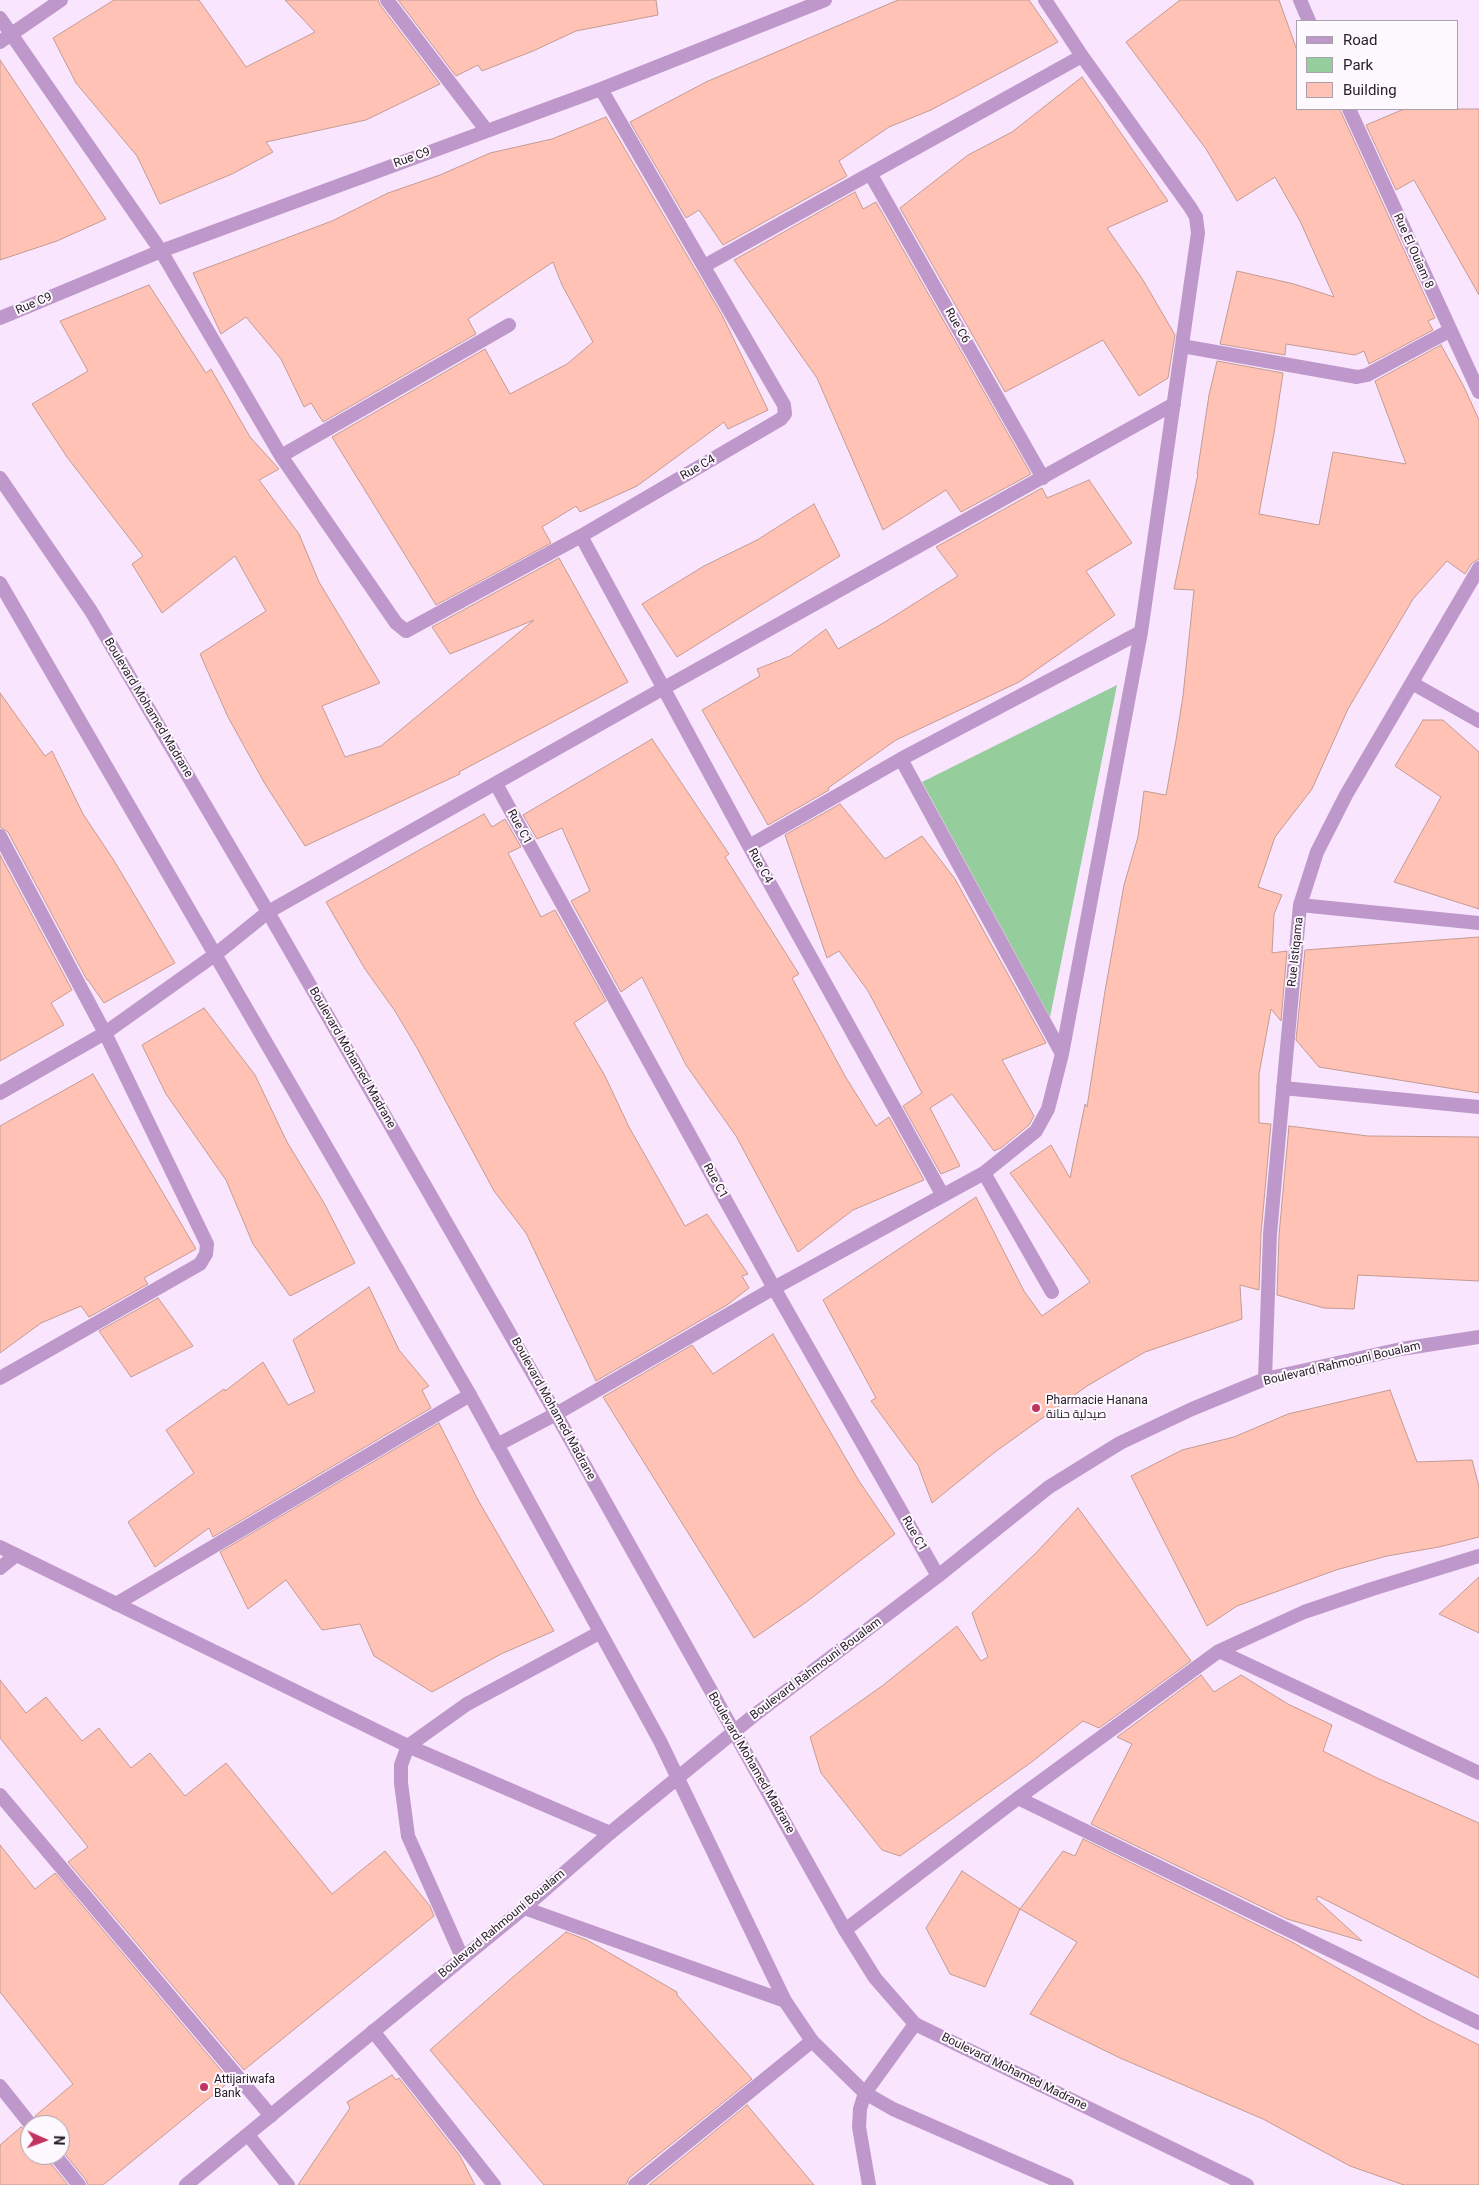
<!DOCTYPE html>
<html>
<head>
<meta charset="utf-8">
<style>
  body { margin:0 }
  #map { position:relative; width:1479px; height:2185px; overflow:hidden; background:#fae5fe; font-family:Roboto,sans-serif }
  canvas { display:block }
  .legend { position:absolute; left:1296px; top:20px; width:162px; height:90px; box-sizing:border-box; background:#fef8ff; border:1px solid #a9a2ab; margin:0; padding:6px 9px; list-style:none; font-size:15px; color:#2a202c }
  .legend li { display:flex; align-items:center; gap:10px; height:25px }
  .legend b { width:25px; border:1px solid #a9a2ab }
  .north { position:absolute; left:20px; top:2115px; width:50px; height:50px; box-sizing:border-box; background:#fef8ff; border:1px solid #a9a2ab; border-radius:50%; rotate:92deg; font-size:14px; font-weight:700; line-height:20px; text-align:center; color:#2a202c }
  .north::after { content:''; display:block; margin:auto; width:18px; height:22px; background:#c23460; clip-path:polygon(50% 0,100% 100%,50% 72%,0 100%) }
</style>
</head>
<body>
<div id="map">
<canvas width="1479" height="2185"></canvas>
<ul class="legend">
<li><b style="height:6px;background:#be98ca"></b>Road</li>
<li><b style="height:14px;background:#96cd9c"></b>Park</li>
<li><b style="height:14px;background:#ffc2b5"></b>Building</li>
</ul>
<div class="north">N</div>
</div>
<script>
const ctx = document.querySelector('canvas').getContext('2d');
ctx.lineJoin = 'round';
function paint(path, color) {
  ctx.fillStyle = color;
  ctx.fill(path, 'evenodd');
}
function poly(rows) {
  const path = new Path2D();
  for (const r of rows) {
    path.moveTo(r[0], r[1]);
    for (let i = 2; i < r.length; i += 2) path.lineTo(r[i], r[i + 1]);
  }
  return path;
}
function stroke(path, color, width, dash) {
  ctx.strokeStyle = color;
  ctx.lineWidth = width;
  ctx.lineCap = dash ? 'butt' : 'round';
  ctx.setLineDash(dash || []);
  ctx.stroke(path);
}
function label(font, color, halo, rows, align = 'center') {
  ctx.font = font + ' Roboto,Cairo,sans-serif';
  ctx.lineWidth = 4;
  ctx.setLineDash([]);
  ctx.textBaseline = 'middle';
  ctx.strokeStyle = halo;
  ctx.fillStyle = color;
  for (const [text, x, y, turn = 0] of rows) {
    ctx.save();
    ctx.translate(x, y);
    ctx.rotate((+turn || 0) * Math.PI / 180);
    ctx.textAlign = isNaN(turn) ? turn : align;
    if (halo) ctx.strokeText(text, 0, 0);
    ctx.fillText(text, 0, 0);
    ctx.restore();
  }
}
paint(poly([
  [1117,685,1050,1017,922,782]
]), '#96cd9c');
const building = poly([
  [114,0,199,0,246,67,315,32,285,0,378,0,380,5,440,84,366,120,266,142,273,152,232,174,160,204,137,156,76,83,53,38,114,0],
  [398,0,656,0,658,15,576,31,533,51,482,71,478,65,456,76,398,0],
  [898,0,1029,0,1058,42,931,110,889,127,839,161,847,176,723,245,699,210,686,218,630,122,706,82,898,0],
  [1180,0,1279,0,1298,53,1298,109,1339,109,1341,112,1435,318,1428,321,1433,330,1369,364,1364,351,1355,355,1286,344,1285,355,1220,344,1237,271,1294,284,1334,297,1300,221,1275,177,1237,201,1206,149,1126,42,1180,0],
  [0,60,106,219,57,241,0,260,0,60],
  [1082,77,1168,201,1107,228,1143,280,1175,335,1168,378,1139,396,1103,340,1005,392,900,208,968,155,1012,132,1082,77],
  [1404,109,1479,109,1479,295,1414,180,1396,190,1366,125,1404,109],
  [606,117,722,315,768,410,728,429,724,422,637,486,580,512,576,506,542,527,551,543,436,605,332,437,485,349,510,394,567,364,593,342,562,285,553,262,468,319,476,334,323,422,311,403,304,407,281,359,246,317,221,334,193,273,332,221,388,193,440,175,490,153,552,139,606,117],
  [855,192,863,209,876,202,1031,474,961,512,946,490,883,530,817,378,734,260,855,192],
  [149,285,206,373,211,369,250,437,279,469,259,480,299,534,319,582,380,683,322,706,345,757,381,746,534,620,450,654,432,627,559,558,628,682,459,772,460,774,305,846,265,784,228,717,200,654,266,611,235,556,162,613,132,564,143,556,67,457,32,404,88,371,60,321,149,285],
  [1441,345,1464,387,1479,420,1479,559,1472,563,1465,574,1447,561,1413,599,1348,709,1312,789,1275,837,1258,887,1282,895,1274,914,1272,953,1287,951,1281,1021,1271,1009,1259,1074,1259,1123,1271,1124,1261,1234,1259,1290,1240,1285,1242,1319,1145,1352,1087,1386,995,1452,932,1503,918,1465,871,1401,876,1398,823,1300,976,1197,1024,1291,1042,1316,1090,1282,1010,1173,1051,1145,1070,1178,1085,1104,1087,1107,1105,991,1124,885,1138,837,1144,791,1166,795,1176,740,1183,696,1194,590,1174,589,1198,474,1197,474,1209,395,1217,361,1283,373,1274,433,1259,514,1319,525,1333,452,1406,464,1375,381,1441,345],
  [1089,480,1132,543,1086,571,1115,615,1019,682,896,740,828,788,829,790,768,825,702,710,760,676,757,669,790,656,826,629,838,649,885,622,958,576,936,547,1042,488,1047,498,1089,480],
  [814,504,840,556,677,657,642,604,704,566,757,540,814,504],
  [0,693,45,756,52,751,83,814,113,859,175,963,104,1003,88,980,87,980,8,832,0,827,0,693],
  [1423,720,1443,720,1479,752,1479,909,1394,882,1441,797,1395,766,1423,720],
  [652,739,729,854,725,857,799,974,792,978,845,1076,876,1126,889,1117,924,1180,853,1210,798,1252,736,1136,686,1065,642,977,621,992,571,901,590,891,562,828,537,839,523,815,652,739],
  [840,804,885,859,922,836,955,879,1046,1043,1002,1060,1034,1116,1029,1125,1001,1148,994,1151,952,1094,930,1108,960,1166,941,1174,903,1106,922,1093,868,991,839,951,827,958,785,835,840,804],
  [484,814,492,827,505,819,521,847,508,853,541,917,555,910,606,1001,574,1023,605,1076,629,1127,685,1226,707,1214,748,1274,742,1276,749,1288,727,1305,596,1381,526,1233,494,1191,417,1048,395,1011,365,969,326,902,484,814],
  [0,855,72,990,51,1003,64,1025,0,1061,0,855],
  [1479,937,1479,1093,1319,1067,1296,1040,1305,950,1479,937],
  [204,1008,255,1075,287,1142,324,1203,355,1263,290,1296,253,1244,226,1180,166,1094,142,1045,204,1008],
  [93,1074,196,1249,144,1278,148,1284,89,1317,81,1306,41,1323,0,1353,0,1126,93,1074],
  [1289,1126,1368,1136,1479,1137,1479,1281,1358,1275,1354,1309,1324,1308,1277,1295,1279,1235,1289,1126],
  [369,1287,399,1350,429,1386,422,1390,431,1408,213,1537,209,1528,155,1567,128,1522,194,1473,166,1430,224,1389,225,1391,263,1362,288,1405,315,1392,293,1340,369,1287],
  [158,1298,193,1346,131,1377,99,1331,158,1298],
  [773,1334,859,1481,895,1534,805,1603,754,1638,603,1397,692,1345,713,1374,773,1334],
  [1390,1390,1417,1462,1472,1460,1479,1487,1479,1537,1439,1547,1387,1556,1336,1570,1237,1606,1207,1626,1131,1476,1182,1450,1234,1437,1288,1414,1390,1390],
  [439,1423,478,1500,554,1631,501,1654,432,1692,374,1656,360,1624,322,1630,286,1580,248,1609,220,1552,439,1423],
  [1078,1508,1191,1661,1099,1728,1083,1721,1033,1761,900,1856,882,1850,821,1773,810,1737,882,1686,957,1626,981,1661,988,1657,972,1613,1036,1553,1078,1508],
  [1479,1577,1479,1633,1439,1614,1479,1577],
  [1201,1675,1214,1692,1241,1675,1288,1704,1332,1725,1323,1751,1377,1778,1479,1823,1479,1978,1318,1896,1316,1899,1362,1941,1287,1919,1091,1824,1132,1744,1117,1737,1201,1675],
  [0,1680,26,1713,46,1697,82,1741,99,1728,131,1768,150,1753,185,1796,226,1763,332,1894,385,1851,430,1906,434,1916,244,2070,68,1862,88,1847,0,1738,0,1680],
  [1083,1839,1292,1942,1427,2019,1479,2045,1479,2185,1404,2185,1350,2166,1263,2119,1120,2058,1030,2014,1077,1942,1020,1909,1063,1851,1075,1856,1083,1839],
  [0,1845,35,1889,55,1873,230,2081,103,2185,88,2185,86,2180,60,2148,60,2125,40,2125,35,2116,73,2084,0,1992,0,1845],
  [962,1871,1020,1909,985,1987,950,1974,926,1928,962,1871],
  [566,1932,587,1940,677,1992,677,1995,752,2079,629,2178,626,2185,544,2185,430,2050,513,1977,566,1932],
  [392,2075,396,2080,399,2078,460,2156,475,2185,298,2185,350,2108,347,2102,392,2075],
  [747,2105,814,2185,649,2185,747,2105],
  [21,2127,30,2133,30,2155,46,2155,48,2160,68,2185,0,2185,0,2145,21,2127]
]);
paint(building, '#ffc2b5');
stroke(building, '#c39b92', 1);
stroke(poly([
  [0,1568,16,1555]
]), '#be98ca', 14);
stroke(poly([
  [387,0,487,131],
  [1300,0,1309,21],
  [0,18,161,251,281,456,396,623,406,631,581,536,781,419,785,414,784,405,601,89],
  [0,42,61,0],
  [1349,109,1479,392],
  [871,175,1043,478],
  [704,266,1082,56],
  [0,318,161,251,601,89,825,0],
  [1182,346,1357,377,1367,375,1449,331],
  [281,456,509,325],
  [581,536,749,846,942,1194],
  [1412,683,1479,721],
  [901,759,1062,1054],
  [496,784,774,1288,938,1576],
  [0,836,105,1033,207,1244,206,1254,200,1264,0,1378],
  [749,846,901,759,1141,632],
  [1300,905,1479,923],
  [1283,1088,1479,1107],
  [0,1093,105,1033,216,954,268,912,664,688,1174,404],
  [984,1173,1052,1292],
  [1265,1379,1270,1234,1300,905,1317,852,1346,795,1479,568],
  [497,1445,556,1414,774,1288,984,1173,1036,1131,1048,1109,1062,1054,1141,632,1198,233,1196,217,1190,207,1082,56,1045,0],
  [0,1547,408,1746,610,1833],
  [116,1604,470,1395],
  [1219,1651,1479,1773],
  [0,1795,271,2116],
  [1018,1798,1479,2023],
  [845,1930,1018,1798,1219,1651,1304,1612,1372,1589,1479,1556],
  [462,1957,408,1836,401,1783,401,1765,408,1746,467,1704,599,1633],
  [373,2031,494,2185],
  [0,2086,31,2125],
  [248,2135,288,2185],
  [55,2155,79,2185],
  [635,2185,812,2041],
  [869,2185,859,2127,860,2109,865,2093,915,2024]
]), '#be98ca', 14);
stroke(poly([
  [0,478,91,611,268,912,556,1414,845,1930,875,1978,915,2024,1247,2185],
  [0,583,470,1395,660,1741,785,2001,812,2041,865,2093,893,2109,1067,2185],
  [524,1908,785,2001],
  [186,2185,524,1908,610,1833,752,1717,938,1576,1049,1487,1120,1443,1192,1409,1265,1379,1401,1349,1479,1337]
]), '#be98ca', 14);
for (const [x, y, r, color] of [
  [1036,1408,5,"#c23460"],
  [204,2087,5,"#c23460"]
]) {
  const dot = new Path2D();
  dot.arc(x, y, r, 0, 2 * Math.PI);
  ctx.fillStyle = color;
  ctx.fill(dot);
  stroke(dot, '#fef8ff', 2);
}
label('12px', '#2a202c', '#fef8ff', [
  ["Rue C9",412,158,-20],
  ["Rue El Ouiam 8",1413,251,66],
  ["Rue C9",34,304,-23],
  ["Rue C6",957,326,60],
  ["Rue C4",698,468,-30],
  ["Boulevard Mohamed Madrane",148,708,59],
  ["Rue C1",519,827,61],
  ["Rue C4",760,866,61],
  ["Rue Istiqama",1296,952,-84],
  ["Boulevard Mohamed Madrane",352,1058,60],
  ["Rue C1",715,1181,61],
  ["Boulevard Rahmouni Boualam",1342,1364,-13],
  ["Boulevard Mohamed Madrane",553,1409,61],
  ["Rue C1",914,1534,60],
  ["Boulevard Rahmouni Boualam",816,1669,-37],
  ["Boulevard Mohamed Madrane",751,1763,60],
  ["Boulevard Rahmouni Boualam",502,1924,-40],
  ["Boulevard Mohamed Madrane",1014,2072,26]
]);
label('12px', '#2a202c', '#fef8ff', [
  ["Pharmacie Hanana",1046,1401],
  ["صيدلية حنانة",1046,1415],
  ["Attijariwafa",214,2080],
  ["Bank",214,2094]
], 'left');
</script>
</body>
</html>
